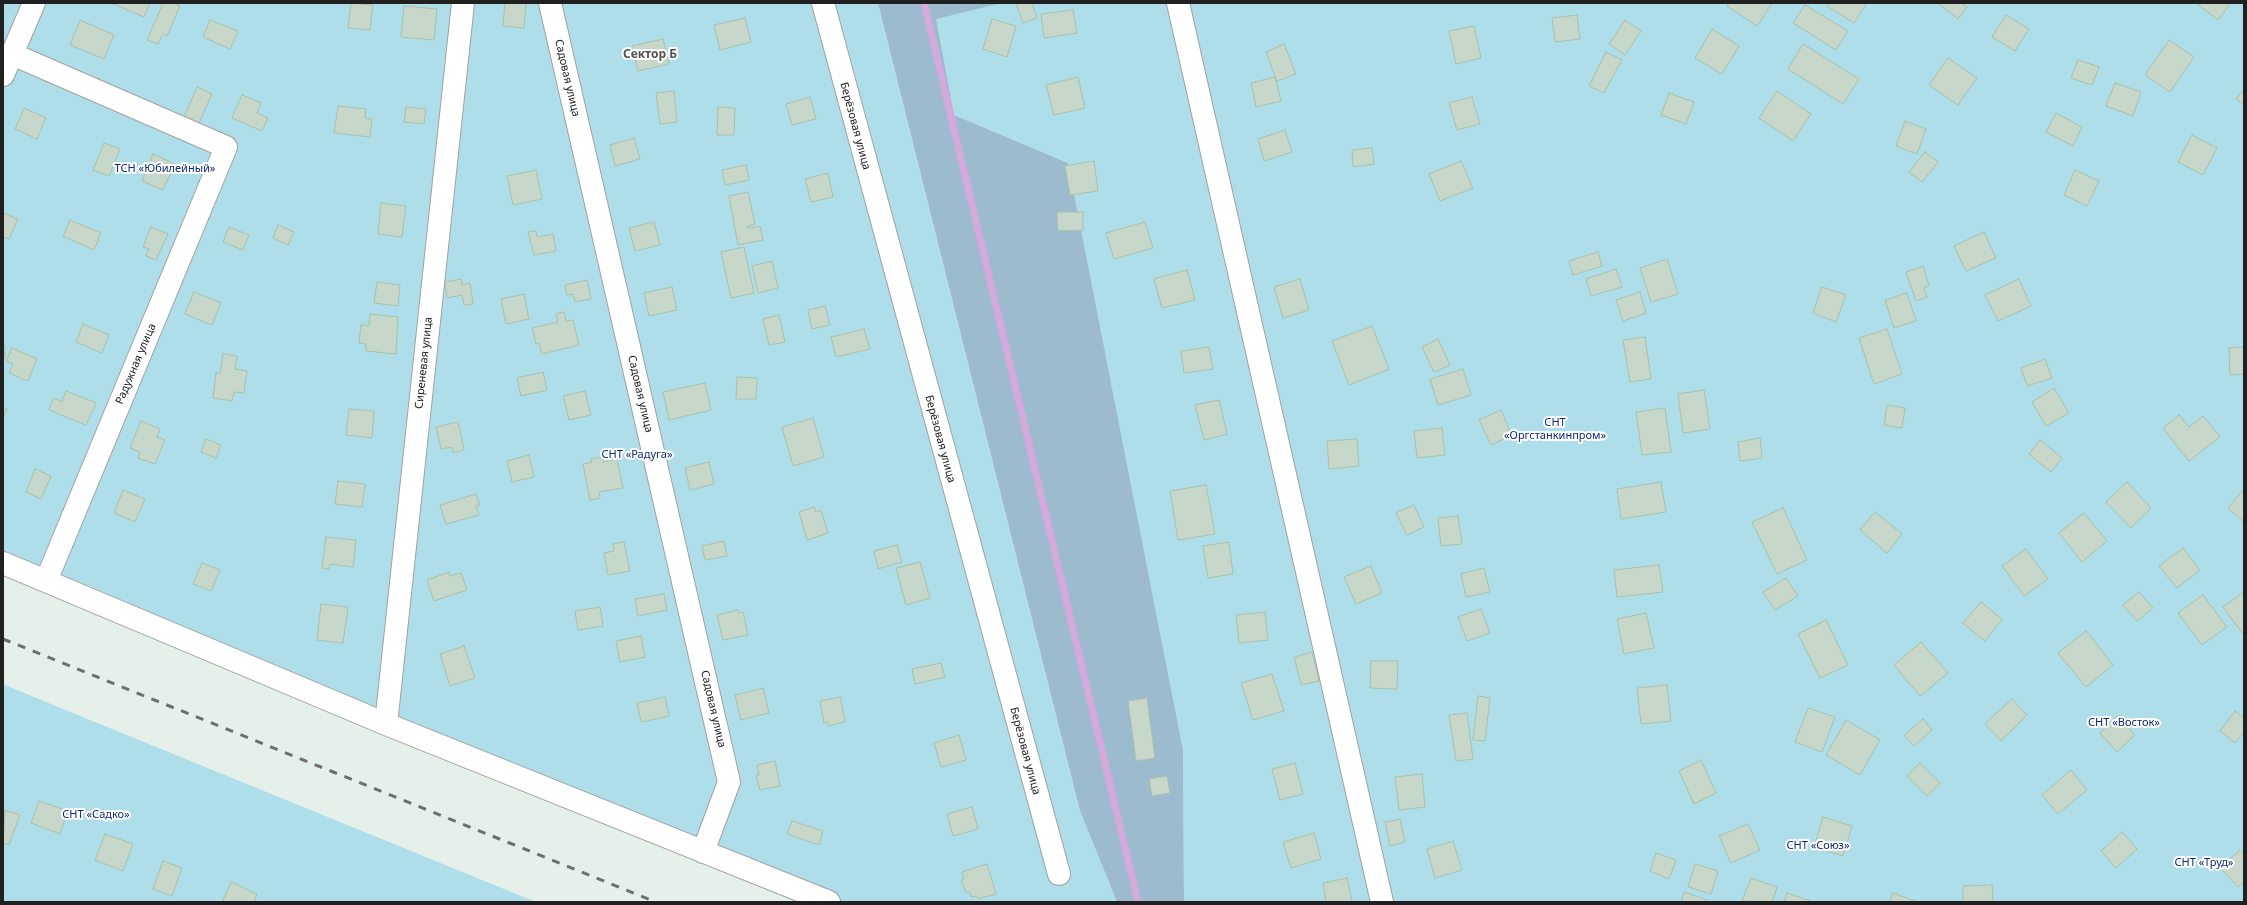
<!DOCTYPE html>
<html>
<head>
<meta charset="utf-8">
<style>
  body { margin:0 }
  #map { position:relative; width:2247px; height:905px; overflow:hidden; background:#e6f0ea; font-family:"Noto Sans",sans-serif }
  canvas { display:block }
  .frame { position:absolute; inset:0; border:4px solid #202020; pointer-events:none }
</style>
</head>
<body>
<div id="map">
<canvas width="2247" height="905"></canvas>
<div class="frame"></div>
</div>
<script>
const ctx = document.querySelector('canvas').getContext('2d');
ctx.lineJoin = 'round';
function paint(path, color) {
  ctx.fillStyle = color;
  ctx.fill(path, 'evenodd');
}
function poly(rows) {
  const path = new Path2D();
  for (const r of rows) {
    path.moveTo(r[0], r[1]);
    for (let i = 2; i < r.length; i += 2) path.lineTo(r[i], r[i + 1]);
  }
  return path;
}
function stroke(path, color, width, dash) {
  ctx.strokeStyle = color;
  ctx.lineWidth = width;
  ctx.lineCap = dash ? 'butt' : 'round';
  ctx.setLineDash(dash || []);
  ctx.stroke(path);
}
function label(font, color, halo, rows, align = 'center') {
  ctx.font = font + ' "Noto Sans",sans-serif';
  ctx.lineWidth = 4;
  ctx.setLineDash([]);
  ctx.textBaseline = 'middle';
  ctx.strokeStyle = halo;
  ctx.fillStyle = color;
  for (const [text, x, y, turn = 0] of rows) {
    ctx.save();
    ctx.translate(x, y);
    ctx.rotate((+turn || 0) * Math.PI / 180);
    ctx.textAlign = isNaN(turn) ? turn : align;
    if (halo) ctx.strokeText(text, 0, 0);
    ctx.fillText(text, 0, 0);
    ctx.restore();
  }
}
paint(poly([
  [3,3,878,3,1080,811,1117,902,829,902,3,563],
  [1002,3,2244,3,2244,902,1184,902,1183,750,1068,163,954,115,935,18],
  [3,684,46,702,536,902,3,902]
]), '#aedee9');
paint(poly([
  [878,3,1002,3,936,19,954,115,1068,163,1183,750,1184,902,1117,902,1080,811]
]), '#9cbbce');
stroke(poly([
  [924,3,1138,902]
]), '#d7a8dc', 7);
const building = poly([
  [111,3,150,3,144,17,111,3],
  [163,3,173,3,180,6,167,36,163,34,158,44,147,40,163,3],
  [351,3,373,5,370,30,348,28,351,3],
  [505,3,526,3,524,28,503,26,505,3],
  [1016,3,1032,3,1037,18,1023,23,1016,3],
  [1729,3,1772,3,1757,26,1727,6,1729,3],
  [1830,3,1867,3,1854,23,1827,6,1830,3],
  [1938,3,1962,3,1967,7,1958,19,1938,3],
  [2196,3,2231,3,2218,20,2196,3],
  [1805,5,1848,31,1836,50,1793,23,1805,5],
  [404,6,437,9,434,40,401,37,404,6],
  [1073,10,1077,33,1044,38,1041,14,1073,10],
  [1577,15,1580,39,1555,42,1552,18,1577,15],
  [2006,15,2029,29,2015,51,1992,37,2006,15],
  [745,18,751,42,720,50,714,25,745,18],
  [992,19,1016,26,1007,57,983,49,992,19],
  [80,20,114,35,104,59,70,45,80,20],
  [210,20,238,31,230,49,203,37,210,20],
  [1625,20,1641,31,1625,55,1609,44,1625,20],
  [1474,26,1481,58,1456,64,1449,31,1474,26],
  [1712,29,1739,46,1722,74,1695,58,1712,29],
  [663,39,669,64,638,71,632,46,663,39],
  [2169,40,2194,57,2170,92,2145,75,2169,40],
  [1284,44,1296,74,1277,81,1266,52,1284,44],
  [1803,44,1859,79,1843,104,1788,69,1803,44],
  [1606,52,1622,60,1604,93,1589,86,1606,52],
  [1948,58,1977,78,1958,105,1929,85,1948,58],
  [2078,60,2099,67,2092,85,2071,78,2078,60],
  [1078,77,1085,108,1054,115,1046,85,1078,77],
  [1275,77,1281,101,1256,107,1251,83,1275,77],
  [2115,83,2141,92,2133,116,2106,106,2115,83],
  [197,87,212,94,199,123,184,117,197,87],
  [2244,89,2244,105,2236,99,2244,89],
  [674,91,677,122,660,124,656,93,674,91],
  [1777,91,1811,114,1793,141,1759,118,1777,91],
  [1669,93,1694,102,1686,124,1661,115,1669,93],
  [242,95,261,103,257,113,268,118,262,131,232,118,242,95],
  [810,97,816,119,792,125,786,104,810,97],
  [1472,97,1480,124,1457,130,1449,103,1472,97],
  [338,106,366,109,365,118,372,119,370,137,334,133,338,106],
  [406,107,426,109,424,124,404,122,406,107],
  [718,107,735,108,734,135,717,135,718,107],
  [24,108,46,118,37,139,15,129,24,108],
  [2056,113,2082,127,2073,146,2046,132,2056,113],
  [1905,121,1926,129,1917,154,1896,146,1905,121],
  [1285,130,1292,152,1264,161,1258,139,1285,130],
  [2192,135,2217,148,2203,175,2178,162,2192,135],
  [634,138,640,159,615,166,610,145,634,138],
  [104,143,120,149,109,176,93,170,104,143],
  [1372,148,1374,164,1353,167,1352,150,1372,148],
  [1925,152,1938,162,1922,182,1909,172,1925,152],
  [153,154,175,164,163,190,142,181,153,154],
  [1094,161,1098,191,1070,195,1065,166,1094,161],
  [1461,161,1473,188,1440,201,1429,174,1461,161],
  [746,165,749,180,725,185,722,170,746,165],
  [536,170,542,199,513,205,507,176,536,170],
  [2075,170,2099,181,2087,206,2064,195,2075,170],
  [828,173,833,197,811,202,805,179,828,173],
  [748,192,755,224,747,226,748,228,760,226,763,240,738,245,729,196,748,192],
  [381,203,406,206,402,237,378,234,381,203],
  [1057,212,1083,212,1083,230,1058,231,1057,212],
  [3,213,18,219,9,239,3,237,3,213],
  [70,220,101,233,94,250,63,236,70,220],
  [654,222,660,245,635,251,629,228,654,222],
  [1145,222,1153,248,1114,259,1106,233,1145,222],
  [278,225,294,232,288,245,273,238,278,225],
  [151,227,168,234,156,260,146,256,149,249,143,247,151,227],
  [229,227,249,235,243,250,223,242,229,227],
  [536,231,537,237,553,234,556,251,534,255,528,232,536,231],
  [1984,232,1996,258,1966,271,1954,246,1984,232],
  [744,247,754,293,731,298,721,252,744,247],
  [1598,252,1602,266,1573,275,1569,261,1598,252],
  [1667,259,1678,294,1651,302,1640,268,1667,259],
  [772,261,778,288,758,293,752,266,772,261],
  [1923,266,1929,286,1924,288,1927,297,1916,301,1906,272,1923,266],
  [1616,269,1622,287,1591,296,1586,279,1616,269],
  [1187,270,1195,300,1162,308,1154,279,1187,270],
  [461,279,462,285,470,283,473,304,464,305,462,295,447,298,445,282,461,279],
  [1300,279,1309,310,1283,318,1274,287,1300,279],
  [2019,279,2031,306,1998,321,1985,295,2019,279],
  [587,280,591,299,575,302,573,294,567,295,565,285,587,280],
  [377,282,400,285,398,306,374,303,377,282],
  [672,287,677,310,649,316,644,293,672,287],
  [1822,287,1846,295,1836,322,1813,313,1822,287],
  [194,292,221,303,212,325,185,314,194,292],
  [1640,292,1646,313,1623,321,1616,300,1640,292],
  [1907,293,1916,321,1894,328,1885,300,1907,293],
  [524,294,529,319,506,324,501,299,524,294],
  [825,306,830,325,812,329,808,310,825,306],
  [564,312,566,321,573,320,579,345,542,354,539,343,536,344,532,328,558,322,556,314,564,312],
  [370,314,398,317,396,354,366,351,366,344,359,343,361,325,369,326,370,314],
  [779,315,785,342,769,345,763,319,779,315],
  [83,324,109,335,102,353,76,342,83,324],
  [1372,326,1389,369,1349,385,1332,341,1372,326],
  [864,329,870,349,836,357,831,337,864,329],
  [1887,329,1902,374,1874,384,1859,338,1887,329],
  [1645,337,1651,379,1630,382,1623,340,1645,337],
  [1438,339,1450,365,1434,372,1422,347,1438,339],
  [3,345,6,347,4,352,6,353,3,361,3,345],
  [1209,347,1213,369,1184,373,1181,351,1209,347],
  [2244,347,2244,374,2230,375,2229,348,2244,347],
  [12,348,37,359,28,381,9,373,13,364,6,361,12,348],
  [223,354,237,356,235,369,247,371,244,393,234,392,232,401,213,398,216,373,220,373,223,354],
  [2045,359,2052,378,2027,386,2021,368,2045,359],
  [1463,369,1471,395,1438,405,1430,379,1463,369],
  [543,372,547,390,521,396,517,378,543,372],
  [737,377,757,378,756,399,736,399,737,377],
  [705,383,711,410,669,420,663,392,705,383],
  [2054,388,2069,413,2046,426,2032,402,2054,388],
  [1704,390,1710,429,1683,433,1678,394,1704,390],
  [66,391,96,403,86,425,49,410,54,398,62,402,66,391],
  [585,391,591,415,569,420,563,396,585,391],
  [1219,400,1227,434,1204,440,1195,405,1219,400],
  [1887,405,1905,408,1902,428,1884,425,1887,405],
  [3,408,7,409,3,418,3,408],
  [1665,408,1671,452,1642,455,1636,412,1665,408],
  [349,409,374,411,372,438,346,435,349,409],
  [1501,410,1512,435,1491,445,1479,420,1501,410],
  [2179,415,2189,427,2203,416,2220,437,2189,461,2163,428,2179,415],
  [813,418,824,457,793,466,782,427,813,418],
  [141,421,160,429,157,437,165,440,155,464,138,458,140,452,130,448,141,421],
  [458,422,464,450,453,453,452,447,441,449,436,427,458,422],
  [1442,428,1445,455,1417,458,1414,431,1442,428],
  [1760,438,1762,458,1740,461,1738,442,1760,438],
  [206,439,221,445,216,458,201,452,206,439],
  [1357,439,1359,466,1329,469,1327,441,1357,439],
  [2040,440,2062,458,2051,472,2029,454,2040,440],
  [529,455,534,477,512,482,507,461,529,455],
  [602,457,603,462,617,459,623,488,599,492,600,498,590,500,583,464,592,462,591,459,602,457],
  [709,462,714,484,690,490,685,468,709,462],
  [35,469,51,476,41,499,26,492,35,469],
  [338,481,365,484,362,507,335,504,338,481],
  [1661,482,1666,512,1621,519,1617,489,1661,482],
  [2127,482,2151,508,2131,528,2106,502,2127,482],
  [1206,485,1215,534,1178,540,1170,491,1206,485],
  [123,490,145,499,135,522,114,513,123,490],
  [2243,490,2244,490,2244,522,2228,508,2243,490],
  [476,494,480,505,476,506,479,515,446,524,440,505,476,494],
  [1414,505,1424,527,1407,535,1396,513,1414,505],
  [814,507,816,512,821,510,828,533,807,540,799,512,814,507],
  [1783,508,1807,560,1777,574,1752,522,1783,508],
  [1875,512,1902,534,1887,553,1860,530,1875,512],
  [2084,513,2107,541,2082,562,2059,533,2084,513],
  [1458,516,1462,544,1441,546,1438,518,1458,516],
  [326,537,356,540,353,567,330,564,329,569,322,568,326,537],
  [724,541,727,556,705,560,702,546,724,541],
  [624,542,630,571,608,575,604,553,614,551,613,544,624,542],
  [1229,542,1233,574,1208,578,1203,546,1229,542],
  [897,545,902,562,878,569,874,551,897,545],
  [2183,548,2200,570,2177,588,2159,566,2183,548],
  [2026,549,2048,579,2024,596,2002,566,2026,549],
  [920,562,930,598,906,605,896,568,920,562],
  [202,563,220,570,211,591,193,584,202,563],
  [1659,565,1663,592,1617,597,1614,570,1659,565],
  [1371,566,1382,593,1356,604,1344,577,1371,566],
  [1484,568,1490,592,1466,597,1461,574,1484,568],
  [449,572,450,576,461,573,467,590,434,601,427,580,449,572],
  [1786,578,1798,596,1775,610,1763,592,1786,578],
  [2139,592,2153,608,2137,621,2123,605,2139,592],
  [2244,592,2244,632,2242,633,2223,607,2244,592],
  [664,594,667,610,638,616,635,599,664,594],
  [2203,595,2227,627,2202,645,2178,613,2203,595],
  [1981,602,2002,619,1985,641,1963,623,1981,602],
  [321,604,348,607,343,643,317,640,321,604],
  [600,607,603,626,578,630,575,611,600,607],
  [1481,609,1490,633,1467,641,1458,617,1481,609],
  [738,610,738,613,743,612,748,635,723,640,717,615,738,610],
  [1265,612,1268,640,1239,643,1236,615,1265,612],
  [1646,613,1654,648,1624,654,1617,619,1646,613],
  [1826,620,1848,665,1820,678,1798,634,1826,620],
  [2086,631,2113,665,2086,687,2058,653,2086,631],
  [641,636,645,657,620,662,616,641,641,636],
  [1921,642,1948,673,1920,696,1894,665,1921,642],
  [464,646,475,678,450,686,440,654,464,646],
  [1312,652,1319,681,1301,685,1294,657,1312,652],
  [1371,661,1398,661,1397,689,1370,688,1371,661],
  [941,663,945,677,915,684,912,669,941,663],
  [1272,674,1284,711,1253,720,1241,683,1272,674],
  [1667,685,1671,721,1641,724,1637,688,1667,685],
  [763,688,769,713,741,720,735,695,763,688],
  [1478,696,1490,698,1485,741,1473,740,1478,696],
  [665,697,669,716,641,722,637,703,665,697],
  [840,697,845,722,828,726,827,722,824,723,820,701,840,697],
  [1147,698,1155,758,1136,761,1128,701,1147,698],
  [2012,699,2027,715,2001,741,1985,724,2012,699],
  [1808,708,1835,717,1822,752,1795,742,1808,708],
  [2235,711,2244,718,2244,732,2235,743,2220,731,2235,711],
  [1467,713,1473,759,1456,761,1449,715,1467,713],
  [2117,716,2135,735,2117,752,2100,733,2117,716],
  [1923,719,1932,730,1914,746,1904,735,1923,719],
  [1846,720,1880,740,1860,775,1826,755,1846,720],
  [959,735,966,760,941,767,934,743,959,735],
  [1701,760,1716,793,1694,804,1679,771,1701,760],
  [775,761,780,786,760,790,756,776,759,775,757,765,775,761],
  [1295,763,1303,794,1280,800,1272,769,1295,763],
  [1920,763,1940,783,1927,796,1907,776,1920,763],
  [2071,770,2087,790,2058,814,2042,795,2071,770],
  [1422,774,1425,807,1399,810,1395,777,1422,774],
  [1167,776,1170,793,1152,796,1149,779,1167,776],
  [39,801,68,811,60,834,31,823,39,801],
  [972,807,978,829,953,836,947,814,972,807],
  [5,810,20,815,9,845,3,843,5,810],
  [1823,817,1852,826,1843,856,1814,847,1823,817],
  [1400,819,1405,842,1390,846,1385,822,1400,819],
  [792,821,823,831,819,845,787,834,792,821],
  [1748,824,1760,850,1731,863,1719,836,1748,824],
  [2122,832,2137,849,2116,868,2101,851,2122,832],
  [1314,833,1321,859,1291,868,1283,842,1314,833],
  [105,834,133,844,123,871,95,860,105,834],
  [1453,841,1462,870,1435,878,1427,849,1453,841],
  [2240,850,2244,854,2244,882,2238,887,2220,868,2240,850],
  [1656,853,1676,860,1669,879,1650,871,1656,853],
  [163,861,182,868,172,896,153,889,163,861],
  [987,864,996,894,978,899,977,896,971,897,970,892,966,893,961,880,964,879,962,872,987,864],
  [1695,864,1718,871,1711,894,1688,887,1695,864],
  [1347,878,1352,902,1326,902,1323,883,1347,878],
  [1751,878,1777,887,1772,902,1742,901,1751,878],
  [231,882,257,894,254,902,222,902,231,882],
  [1992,885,1993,902,1963,902,1963,886,1992,885],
  [1684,892,1707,900,1706,902,1681,902,1684,892],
  [1787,893,1811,901,1811,902,1784,902,1787,893],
  [1893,893,1918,902,1889,902,1893,893]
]);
paint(building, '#c7d7c9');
stroke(building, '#a9c2ac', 1);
const minor = poly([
  [550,3,729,782,703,852],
  [823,3,1059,874],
  [1178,3,1382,902],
  [12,54,226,147,46,581],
  [3,75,34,3],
  [3,563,386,724,829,902],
  [386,724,463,3]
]);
stroke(minor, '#a1a1a1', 24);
stroke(minor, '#fff', 22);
stroke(poly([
  [3,639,656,902]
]), '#6e6e6e', 3, [8, 8]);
label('11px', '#202020', '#fff', [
  ["Садовая улица",567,78,77],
  ["Берёзовая улица",855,126,75],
  ["Сиреневая улица",424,363,-84],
  ["Радужная улица",136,364,-67],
  ["Садовая улица",640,394,77],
  ["Берёзовая улица",940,439,75],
  ["Садовая улица",713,709,77],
  ["Берёзовая улица",1025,751,75]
]);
label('11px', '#0e297d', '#fff', [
  ["ТСН «Юбилейный»",165,169],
  ["СНТ",1555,423],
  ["«Оргстанкинпром»",1555,436],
  ["СНТ «Радуга»",637,455],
  ["СНТ «Восток»",2124,723],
  ["СНТ «Садко»",96,815],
  ["СНТ «Союз»",1818,846],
  ["СНТ «Труд»",2204,863]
]);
label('bold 12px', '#535353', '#fff', [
  ["Сектор Б",650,55]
]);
</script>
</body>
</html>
